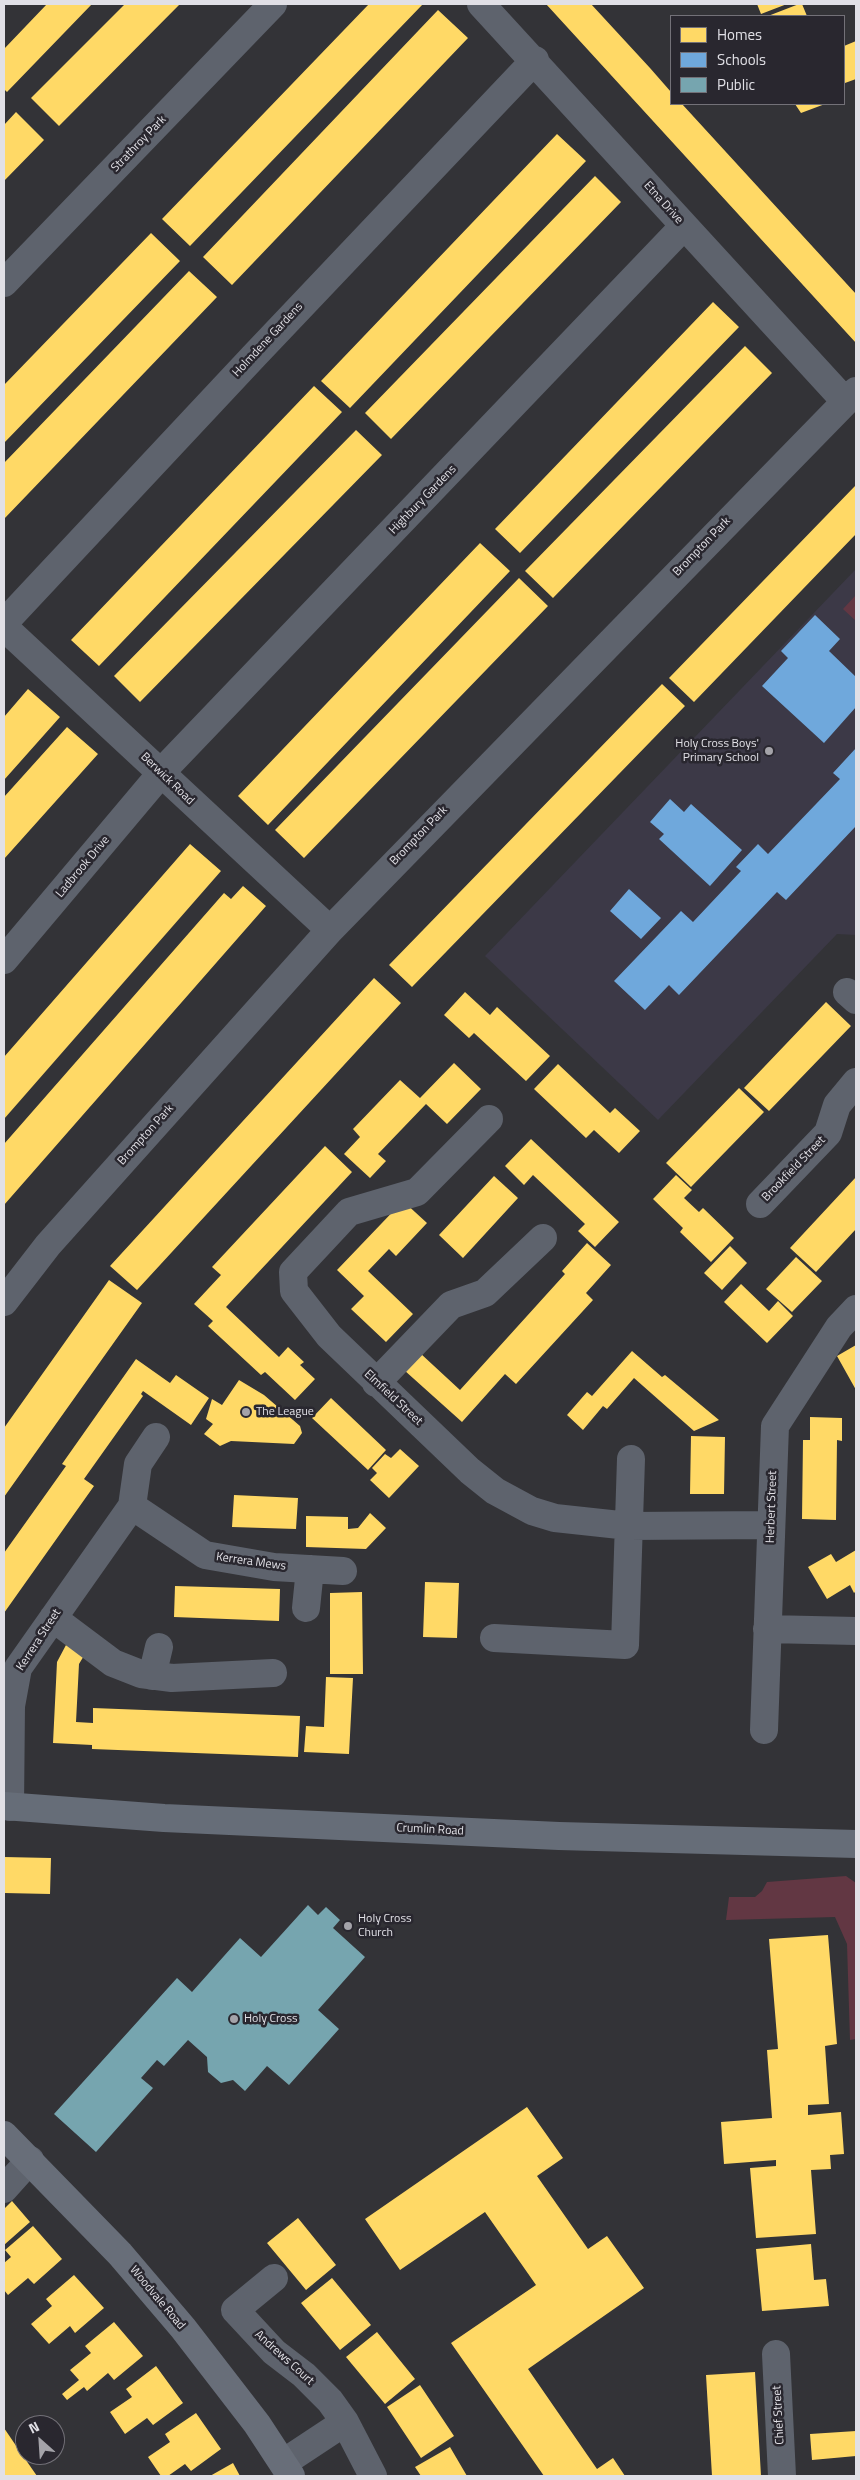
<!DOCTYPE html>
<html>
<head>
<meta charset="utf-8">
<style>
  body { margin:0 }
  #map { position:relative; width:860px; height:2480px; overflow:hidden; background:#333337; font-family:"Titillium Web",sans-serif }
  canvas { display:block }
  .frame { position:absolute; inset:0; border:5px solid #e1e0e6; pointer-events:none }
  .legend { position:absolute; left:670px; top:15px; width:175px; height:90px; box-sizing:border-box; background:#29272f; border:1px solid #737178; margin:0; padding:6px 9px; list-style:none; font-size:15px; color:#e1e0e6 }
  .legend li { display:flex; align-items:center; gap:10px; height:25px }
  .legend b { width:25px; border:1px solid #737178 }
  .north { position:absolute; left:15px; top:2415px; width:50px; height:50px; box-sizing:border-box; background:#29272f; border:1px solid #737178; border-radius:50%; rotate:334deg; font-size:14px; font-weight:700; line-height:20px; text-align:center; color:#e1e0e6 }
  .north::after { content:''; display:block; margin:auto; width:18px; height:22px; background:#a4a3a9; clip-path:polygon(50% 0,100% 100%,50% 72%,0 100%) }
</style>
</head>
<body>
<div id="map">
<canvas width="860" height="2480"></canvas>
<div class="frame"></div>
<ul class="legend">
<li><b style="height:14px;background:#ffd966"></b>Homes</li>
<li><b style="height:14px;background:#6fa8dc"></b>Schools</li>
<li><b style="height:14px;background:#76a5af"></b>Public</li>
</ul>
<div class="north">N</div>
</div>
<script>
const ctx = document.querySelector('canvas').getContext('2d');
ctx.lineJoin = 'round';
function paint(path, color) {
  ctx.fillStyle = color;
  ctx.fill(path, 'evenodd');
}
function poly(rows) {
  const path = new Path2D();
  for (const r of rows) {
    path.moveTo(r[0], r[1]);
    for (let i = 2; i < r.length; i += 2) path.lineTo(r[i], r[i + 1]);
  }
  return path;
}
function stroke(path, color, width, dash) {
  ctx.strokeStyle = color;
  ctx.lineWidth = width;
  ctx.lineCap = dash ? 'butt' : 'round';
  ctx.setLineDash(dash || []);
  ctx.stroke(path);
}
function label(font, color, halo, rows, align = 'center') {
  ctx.font = font + ' "Titillium Web",sans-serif';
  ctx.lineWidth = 5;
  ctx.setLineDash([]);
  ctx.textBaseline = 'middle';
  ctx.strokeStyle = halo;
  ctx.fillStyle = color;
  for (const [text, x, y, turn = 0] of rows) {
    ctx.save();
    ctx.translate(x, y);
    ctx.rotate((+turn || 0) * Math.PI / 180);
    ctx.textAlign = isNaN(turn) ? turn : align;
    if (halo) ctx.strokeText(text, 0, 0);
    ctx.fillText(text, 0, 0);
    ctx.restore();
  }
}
paint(poly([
  [856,569,856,935,837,934,658,1120,485,956]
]), '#3c3947');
paint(poly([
  [856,595,856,621,843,609],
  [846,1876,856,1883,856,2039,850,2040,847,1944,835,1917,726,1920,729,1897,755,1897,762,1891,767,1882]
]), '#623743');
paint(poly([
  [47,4,92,4,7,92,4,89,4,49],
  [125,4,180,4,59,126,31,98],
  [369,4,423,4,190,246,162,219],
  [546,4,591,4,650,68,671,92,671,104,682,104,856,294,856,343],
  [757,4,787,4,761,14],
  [799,4,802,4,807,16,768,16],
  [438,10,468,38,232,285,203,257],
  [856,41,856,79,845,83,844,46],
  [795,104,825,104,801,113],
  [16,112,44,140,4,181,4,125],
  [557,134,586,161,350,408,321,381],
  [595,176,621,202,391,439,365,413],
  [151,233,180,261,4,443,4,385],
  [189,271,217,297,4,519,4,463],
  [713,302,739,327,520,553,495,529],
  [745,346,772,373,553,598,525,571],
  [314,386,342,412,99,666,71,640],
  [356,430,382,455,140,702,114,676],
  [856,485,856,534,694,702,669,678],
  [480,543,510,571,268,825,238,796],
  [519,578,548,606,304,858,275,830],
  [662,684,685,706,412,987,389,965],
  [28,689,60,717,4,780,4,717],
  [67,727,98,754,4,859,4,797],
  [190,844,221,871,4,1119,4,1057],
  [243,886,266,906,4,1205,4,1144,224,893,231,899],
  [374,978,401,1003,137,1290,110,1266],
  [465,992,490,1015,497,1007,550,1056,526,1081,474,1033,469,1038,444,1015],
  [826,1002,851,1026,769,1111,744,1088],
  [454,1063,481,1089,447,1124,426,1104,378,1154,386,1161,370,1178,344,1154,360,1137,353,1129,400,1080,420,1098],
  [558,1064,610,1113,615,1108,640,1131,619,1153,594,1130,586,1138,534,1089],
  [739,1088,764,1112,691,1187,666,1163],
  [531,1139,619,1222,595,1247,578,1231,585,1224,533,1175,524,1185,505,1166],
  [325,1146,352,1172,226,1307,279,1357,288,1347,304,1362,300,1365,315,1379,295,1400,265,1372,261,1375,208,1326,213,1321,194,1304,221,1275,212,1267],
  [676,1175,692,1190,684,1198,699,1212,703,1208,734,1238,711,1262,680,1232,683,1228,653,1199],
  [494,1176,518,1198,463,1258,439,1235],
  [856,1177,856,1229,816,1272,790,1248],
  [403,1201,427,1223,396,1256,389,1249,368,1271,413,1314,386,1342,351,1309,364,1296,337,1270],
  [587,1243,611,1265,586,1293,593,1300,516,1384,505,1374,462,1422,404,1370,420,1353,460,1390,565,1274,562,1271],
  [730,1246,747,1263,722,1290,704,1273],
  [796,1257,822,1281,792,1312,766,1289],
  [109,1280,142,1303,4,1497,4,1428],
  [741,1284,769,1311,778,1301,793,1316,767,1343,724,1302],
  [856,1345,856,1390,837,1356],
  [632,1351,662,1377,665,1375,719,1420,694,1431,634,1378,607,1409,603,1406,583,1430,567,1415,587,1392,592,1396],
  [136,1359,170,1383,176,1375,209,1398,191,1425,143,1391,141,1394,143,1396,84,1479,94,1486,4,1613,4,1553,66,1466,62,1464],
  [239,1380,264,1395,300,1426,302,1433,294,1444,231,1441,220,1446,204,1434,213,1424,206,1419,212,1399,222,1405],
  [331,1398,386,1450,368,1470,312,1418],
  [810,1417,842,1418,842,1441,837,1440,836,1520,802,1519,803,1440,810,1440],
  [691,1436,725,1437,724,1494,690,1494],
  [400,1449,419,1466,389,1498,370,1480,377,1473,372,1468,385,1454,391,1458],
  [234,1495,298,1498,296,1529,232,1527],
  [370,1513,386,1528,366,1549,306,1547,306,1516,348,1517,348,1529,358,1528],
  [856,1550,856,1591,854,1593,850,1585,827,1599,808,1567,831,1554,836,1562],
  [425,1582,459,1583,457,1638,423,1637],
  [175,1586,280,1589,279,1621,174,1617],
  [362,1592,363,1674,330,1674,330,1593],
  [66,1645,85,1654,79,1664,76,1722,93,1723,93,1708,300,1716,298,1757,92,1749,92,1745,53,1743,57,1662],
  [326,1677,353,1678,349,1754,304,1752,306,1726,324,1727],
  [4,1857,51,1858,50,1894,4,1893],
  [828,1935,837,2044,825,2046,829,2104,808,2105,808,2115,841,2112,844,2154,830,2155,831,2169,811,2170,816,2234,756,2238,750,2168,776,2166,776,2160,724,2164,721,2122,772,2118,767,2050,778,2049,769,1939],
  [527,2107,563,2158,537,2176,588,2249,607,2236,644,2288,528,2369,597,2469,613,2458,625,2476,544,2476,451,2343,536,2285,485,2212,400,2270,365,2219],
  [12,2201,30,2222,4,2245,4,2209],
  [298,2218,336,2265,306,2290,267,2243],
  [33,2226,62,2259,34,2284,28,2278,8,2295,4,2290,4,2263,11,2257,5,2250],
  [811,2244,814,2280,826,2279,829,2306,762,2311,756,2249],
  [74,2275,104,2308,75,2333,70,2326,49,2344,31,2324,52,2306,46,2299],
  [332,2278,371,2325,340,2350,301,2303],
  [114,2322,143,2356,114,2380,108,2373,87,2391,84,2387,67,2400,62,2394,79,2380,70,2370,91,2353,85,2346],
  [377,2332,415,2379,385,2404,346,2357],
  [156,2366,183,2403,153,2425,147,2418,125,2434,110,2412,132,2397,126,2389],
  [755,2372,761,2476,712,2476,706,2375],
  [420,2385,454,2436,421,2458,387,2407],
  [196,2413,221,2449,191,2471,185,2464,168,2476,161,2476,148,2457,170,2442,165,2434],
  [4,2428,21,2453,37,2476,4,2476],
  [856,2431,856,2456,812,2460,810,2434],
  [450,2447,467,2476,421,2476,415,2467],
  [233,2463,240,2476,210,2476]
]), '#ffd966');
paint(poly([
  [815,615,840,639,829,651,856,677,856,707,824,743,762,686,788,658,781,651],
  [856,748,856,826,786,900,777,892,679,995,669,985,645,1010,614,981,681,911,693,922,741,871,736,867,758,844,768,854,840,779,833,773],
  [670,799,684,812,691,804,742,850,710,886,659,839,664,834,650,822],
  [629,889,661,918,641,939,610,911]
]), '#6fa8dc');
paint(poly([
  [308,1905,318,1915,326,1907,340,1920,333,1928,365,1957,318,2010,339,2029,289,2085,267,2066,245,2091,233,2080,221,2083,208,2072,207,2057,188,2040,164,2066,157,2060,141,2078,153,2088,96,2152,54,2114,177,1978,192,1992,240,1938,261,1957]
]), '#76a5af');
stroke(poly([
  [481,4,845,401],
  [4,283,273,4],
  [4,623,253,357,535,60],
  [4,627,330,930],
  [4,960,169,764,684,226],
  [847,992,856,1000],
  [489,1119,417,1192,349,1212,293,1272,294,1291,329,1336,470,1471,495,1491,532,1511,555,1518,629,1526,771,1525],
  [760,1204,828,1133,837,1105,856,1082],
  [4,1302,48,1245,330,930,856,391],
  [376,1383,451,1305,485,1293,543,1238],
  [132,1506,205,1555,274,1567,343,1571],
  [306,1608,310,1569],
  [53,1618,113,1663,141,1674,172,1678,273,1673],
  [767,1629,856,1631],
  [494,1638,625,1645,631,1459],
  [152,1676,159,1647],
  [764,1730,775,1426,839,1327,856,1309],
  [10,1807,11,1706,18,1668,132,1506,138,1464,156,1437],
  [4,2189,30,2160],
  [274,2278,235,2310,274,2352,304,2375,330,2401,345,2422,373,2476],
  [776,2354,782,2476],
  [283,2463,345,2422]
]), '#5e636d', 28);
stroke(poly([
  [4,2135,120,2254,183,2328,257,2424,291,2476]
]), '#686e79', 28);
stroke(poly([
  [4,1806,164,1818,559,1836,856,1844]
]), '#666d78', 28);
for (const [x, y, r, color] of [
  [769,751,5,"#a4a3a9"],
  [246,1412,5,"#a4a3a9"],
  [348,1926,5,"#a4a3a9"],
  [234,2019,5,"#a4a3a9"]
]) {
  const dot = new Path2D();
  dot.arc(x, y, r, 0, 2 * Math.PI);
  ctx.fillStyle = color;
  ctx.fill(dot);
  stroke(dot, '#29272f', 2);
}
label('12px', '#e1e0e6', '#29272f', [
  ["Strathroy Park",139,144,-46],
  ["Etna Drive",663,203,48],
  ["Holmdene Gardens",268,340,-47],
  ["Highbury Gardens",423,500,-46],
  ["Brompton Park",702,547,-46],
  ["Berwick Road",167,779,44],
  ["Brompton Park",419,836,-46],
  ["Ladbrook Drive",83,867,-50],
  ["Brompton Park",146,1135,-48],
  ["Brookfield Street",794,1169,-46],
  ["Elmfield Street",393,1398,43],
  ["Herbert Street",772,1507,-88],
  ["Kerrera Mews",251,1562,8],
  ["Kerrera Street",39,1640,-57],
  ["Crumlin Road",430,1830,3],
  ["Woodvale Road",157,2298,50],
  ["Andrews Court",284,2358,42],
  ["Chief Street",779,2415,-93]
]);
label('12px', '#e1e0e6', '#29272f', [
  ["Holy Cross Boys'",759,744,"right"],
  ["Primary School",759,758,"right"],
  ["The League",256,1412],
  ["Holy Cross",358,1919],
  ["Church",358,1933],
  ["Holy Cross",244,2019]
], 'left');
</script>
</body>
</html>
